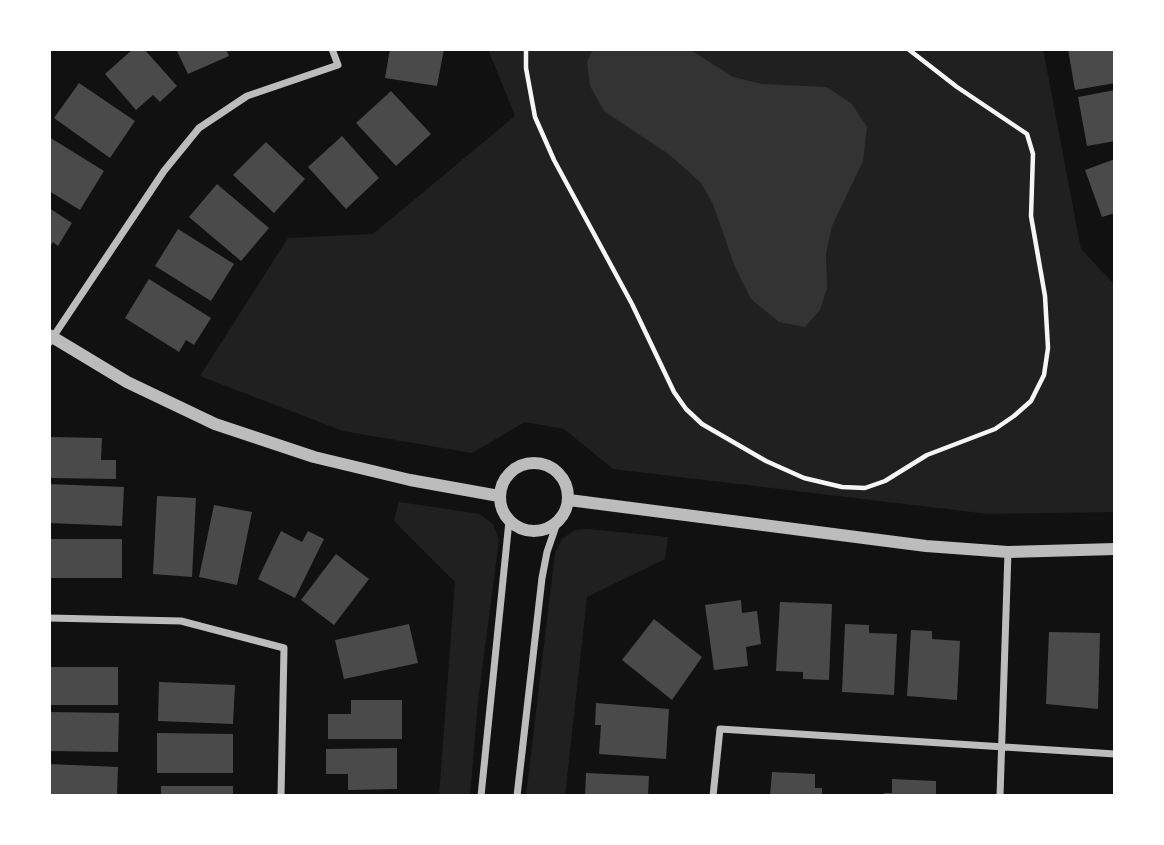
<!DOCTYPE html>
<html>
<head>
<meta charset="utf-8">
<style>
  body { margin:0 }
  #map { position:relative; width:1164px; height:845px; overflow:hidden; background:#111; font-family:Mulish,sans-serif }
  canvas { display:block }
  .frame { position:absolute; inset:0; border:51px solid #fff; pointer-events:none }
</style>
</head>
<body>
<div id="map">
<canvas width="1164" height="845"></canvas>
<div class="frame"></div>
</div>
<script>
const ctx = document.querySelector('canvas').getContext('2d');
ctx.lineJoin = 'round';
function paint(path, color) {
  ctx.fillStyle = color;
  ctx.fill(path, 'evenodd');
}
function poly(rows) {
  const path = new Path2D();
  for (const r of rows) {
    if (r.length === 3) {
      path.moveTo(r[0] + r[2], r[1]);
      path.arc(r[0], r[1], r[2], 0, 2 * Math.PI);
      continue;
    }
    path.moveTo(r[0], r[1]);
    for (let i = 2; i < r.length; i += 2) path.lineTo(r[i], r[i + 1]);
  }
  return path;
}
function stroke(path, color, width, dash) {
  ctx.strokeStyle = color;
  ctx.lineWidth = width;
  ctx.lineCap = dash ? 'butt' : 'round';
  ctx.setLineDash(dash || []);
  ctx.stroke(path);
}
paint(poly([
  [488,49,1043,49,1081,249,1115,285,1115,512,988,514,613,469,564,429,525,422,472,453,343,431,200,376,288,238,373,234,515,116],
  [399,502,480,514,493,524,499,540,478,701,470,796,439,796,455,582,394,521],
  [588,529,668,537,665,559,587,597,565,796,526,796,555,553,562,539,575,530]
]), '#202020');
paint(poly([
  [593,49,689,49,733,77,762,84,826,87,851,103,867,127,863,161,832,226,826,253,827,288,820,310,805,327,779,322,751,299,735,267,713,204,701,183,670,155,604,111,590,86,587,62]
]), '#333');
paint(poly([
  [133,49,144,49,177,86,160,102,153,95,136,110,105,74],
  [176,49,226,49,229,56,188,74],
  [390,49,444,49,437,86,385,78],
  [1068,49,1115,49,1115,83,1075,90],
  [79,83,135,121,110,158,54,118],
  [1115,90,1115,141,1087,146,1078,97],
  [391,91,431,134,396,166,356,123],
  [342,136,379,178,346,209,308,167],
  [49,137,104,171,80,210,49,191],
  [266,142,305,179,274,213,233,175],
  [1115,159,1115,213,1102,217,1085,170],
  [217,184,269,228,241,261,189,217],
  [49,208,72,223,58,246,53,242,49,248],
  [178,229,234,264,211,301,155,266],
  [149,279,211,318,194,345,186,340,179,352,125,318],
  [51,437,102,438,101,460,116,460,116,479,50,478],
  [49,484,124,487,122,526,49,523],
  [157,496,196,498,192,577,153,574],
  [214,505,252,512,237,585,199,577],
  [281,531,302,542,308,531,324,539,295,598,258,579],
  [49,539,122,539,122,578,49,578],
  [336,554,369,579,334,625,301,600],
  [741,600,742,613,757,611,761,644,746,647,748,666,714,670,705,605],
  [780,602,832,604,829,680,803,679,803,672,776,671],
  [654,619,702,657,672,700,622,660],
  [409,624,418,663,344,679,335,640],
  [845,624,869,625,869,633,897,634,894,695,842,692],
  [911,630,932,631,932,639,960,641,957,700,907,696],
  [1049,632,1100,633,1098,709,1046,704],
  [49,667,118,667,118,705,49,705],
  [159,682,235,685,233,724,158,721],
  [351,700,402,700,402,739,328,739,328,714,351,714],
  [596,703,669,709,666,759,599,754,601,725,595,725],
  [49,712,119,713,118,752,49,751],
  [157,733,233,734,233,773,157,773],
  [397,748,397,789,348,790,348,774,326,774,326,749],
  [49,764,118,767,117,796,49,796],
  [772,772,815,774,815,788,822,788,822,796,770,796],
  [586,773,649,776,648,796,585,796],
  [892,779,936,781,936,796,883,796,884,793,892,793],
  [161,786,233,786,233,796,161,796]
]), '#4a4a4a');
stroke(poly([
  [526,49,526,68,535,117,554,160,632,304,674,392,686,409,702,424,766,461,804,478,842,487,865,488,885,481,927,455,995,429,1014,416,1031,401,1044,375,1048,348,1045,296,1031,216,1033,154,1027,134,957,87,908,49]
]), '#f5f5f5', 4.5);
stroke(poly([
  [49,343,164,171,199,128,247,96,338,65,332,49],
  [49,618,181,621,284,648,281,796],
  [481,796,509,521],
  [517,796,542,578,547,552,557,523],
  [713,796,720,729,1115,754],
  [1000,796,1008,552]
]), '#bcbcbc', 7);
stroke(poly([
  [49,335,127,382,215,424,314,457,410,480,499,496],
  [534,497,34],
  [569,500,926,546,1008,552,1115,549]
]), '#bcbcbc', 12);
</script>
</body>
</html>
